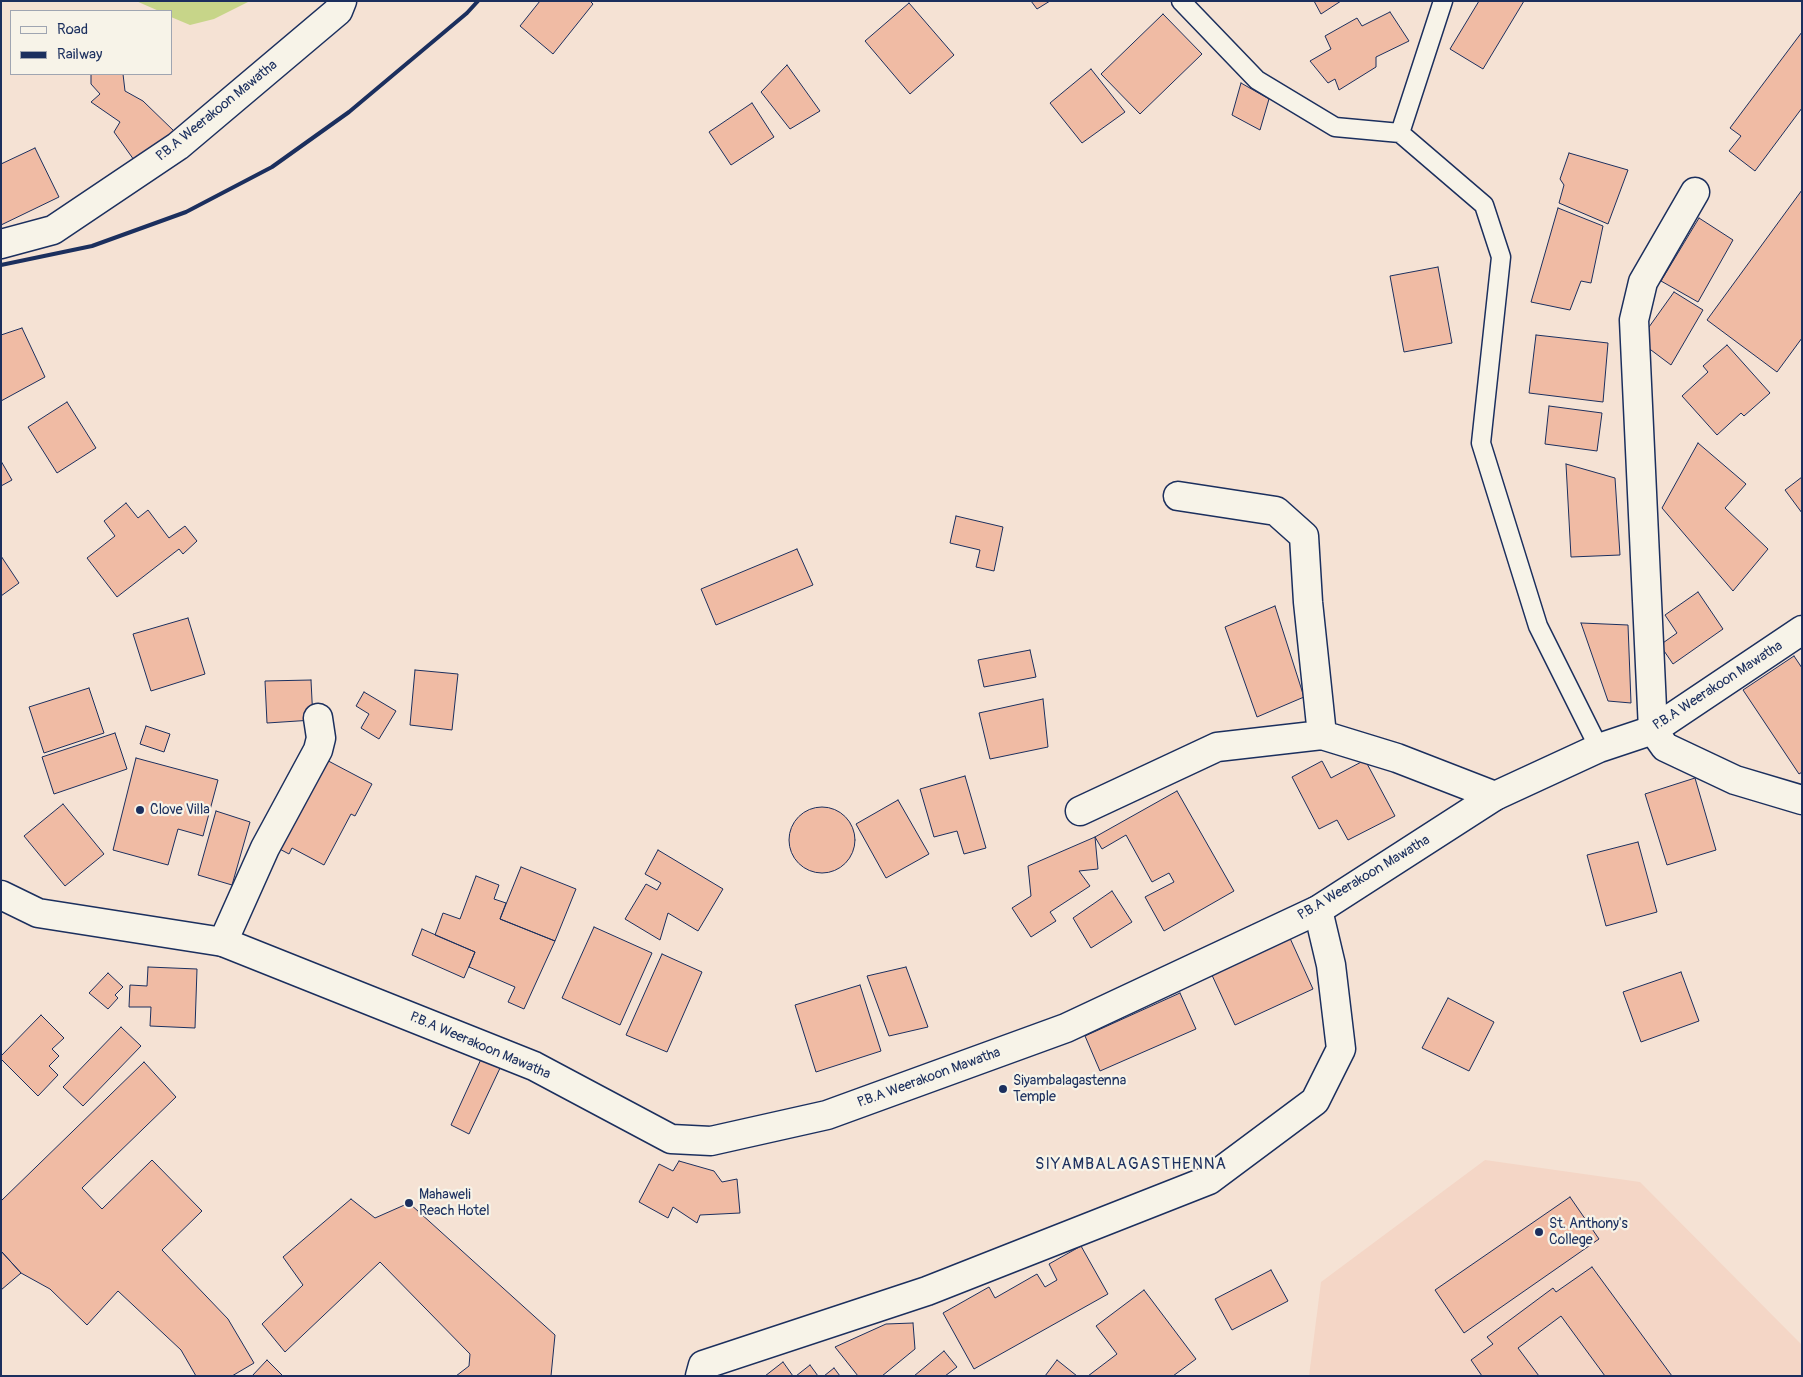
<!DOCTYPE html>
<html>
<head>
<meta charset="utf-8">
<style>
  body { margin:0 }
  #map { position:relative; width:1803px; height:1377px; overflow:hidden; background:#f5e2d4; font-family:Pangolin,sans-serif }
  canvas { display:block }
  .frame { position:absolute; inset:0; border:2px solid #1b2f5e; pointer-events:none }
  .legend { position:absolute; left:10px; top:10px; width:162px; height:65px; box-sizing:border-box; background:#f7f3e8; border:1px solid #9fa5b1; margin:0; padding:6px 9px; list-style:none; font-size:15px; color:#1b2f5e }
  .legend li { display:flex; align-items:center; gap:10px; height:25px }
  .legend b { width:25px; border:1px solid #9fa5b1 }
</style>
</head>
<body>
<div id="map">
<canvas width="1803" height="1377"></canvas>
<div class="frame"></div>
<ul class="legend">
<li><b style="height:6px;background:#f7f3e8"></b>Road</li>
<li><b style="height:6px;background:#1b2f5e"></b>Railway</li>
</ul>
</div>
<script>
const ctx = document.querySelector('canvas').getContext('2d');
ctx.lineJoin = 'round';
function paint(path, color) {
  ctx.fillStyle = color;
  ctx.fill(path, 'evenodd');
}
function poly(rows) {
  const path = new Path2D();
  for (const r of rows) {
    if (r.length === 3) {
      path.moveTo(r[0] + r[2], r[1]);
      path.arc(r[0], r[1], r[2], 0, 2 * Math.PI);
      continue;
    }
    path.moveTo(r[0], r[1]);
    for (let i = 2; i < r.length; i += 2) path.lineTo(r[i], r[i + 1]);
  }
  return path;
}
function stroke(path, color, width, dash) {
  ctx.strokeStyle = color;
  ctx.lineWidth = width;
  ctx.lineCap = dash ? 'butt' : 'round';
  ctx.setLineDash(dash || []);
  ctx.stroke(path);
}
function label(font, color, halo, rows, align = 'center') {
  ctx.font = font + ' Pangolin,sans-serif';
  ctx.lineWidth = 4.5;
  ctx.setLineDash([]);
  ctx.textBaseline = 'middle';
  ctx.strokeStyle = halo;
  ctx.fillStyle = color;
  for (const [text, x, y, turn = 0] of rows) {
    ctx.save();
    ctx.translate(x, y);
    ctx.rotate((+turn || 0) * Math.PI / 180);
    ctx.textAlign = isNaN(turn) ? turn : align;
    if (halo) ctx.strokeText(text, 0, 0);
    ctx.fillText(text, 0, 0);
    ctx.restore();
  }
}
paint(poly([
  [1485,1160,1640,1182,1802,1345,1802,1376,1309,1376,1321,1282]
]), '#f4d6c6');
paint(poly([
  [136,1,250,1,214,19,190,25,171,17,171,11,159,11]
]), '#c7d589');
const building = poly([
  [540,1,590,1,593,4,553,54,520,26,540,1],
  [1031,1,1050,1,1037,9,1031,1],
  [1314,1,1341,1,1321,14,1314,1],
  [1479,1,1524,1,1483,69,1450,49,1479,1],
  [909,3,954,55,910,94,865,41,909,3],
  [1390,12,1409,41,1376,57,1376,67,1339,90,1335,79,1328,83,1310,61,1331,49,1325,36,1357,18,1362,26,1390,12],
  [1163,14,1202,54,1140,114,1101,74,1163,14],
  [1802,32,1802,108,1755,171,1729,151,1741,136,1730,128,1802,32],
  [787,65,820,111,790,129,761,92,787,65],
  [1091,69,1125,112,1082,143,1050,103,1091,69],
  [91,74,123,74,125,91,143,101,175,132,134,160,114,132,120,122,91,102,100,94,91,84,91,74],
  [1241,83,1269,99,1260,130,1232,115,1241,83],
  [752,103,774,137,731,165,709,132,752,103],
  [35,148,59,197,1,225,1,164,35,148],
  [1569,153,1628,170,1608,224,1559,203,1564,185,1560,179,1569,153],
  [1802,190,1802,338,1777,372,1707,320,1802,190],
  [1558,208,1603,226,1591,283,1581,281,1570,310,1531,302,1558,208],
  [1699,218,1733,240,1698,302,1661,281,1699,218],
  [1438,267,1452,343,1404,352,1390,276,1438,267],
  [1674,292,1703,310,1671,365,1639,341,1674,292],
  [22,328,45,377,1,401,1,335,22,328],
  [1536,335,1608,343,1603,402,1529,393,1536,335],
  [1727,345,1770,393,1744,416,1741,413,1717,435,1682,396,1708,372,1703,366,1727,345],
  [67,402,96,448,57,473,28,427,67,402],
  [1549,406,1602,413,1597,451,1545,444,1549,406],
  [1698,443,1746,484,1725,508,1768,549,1733,591,1662,508,1698,443],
  [1,461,12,480,1,486,1,461],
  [1566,464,1615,478,1620,555,1571,557,1566,464],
  [1802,477,1802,513,1785,490,1802,477],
  [126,503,138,518,148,510,169,538,185,526,197,541,183,554,179,549,117,597,87,558,115,536,104,521,126,503],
  [956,516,1003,527,994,571,976,567,980,550,950,543,956,516],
  [797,549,813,585,716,625,701,589,797,549],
  [1,556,19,583,1,596,1,556],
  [1698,592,1723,629,1673,664,1660,645,1677,633,1665,615,1698,592],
  [1275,606,1304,697,1257,717,1225,627,1275,606],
  [188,618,205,674,151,691,133,634,188,618],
  [1581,623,1628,625,1631,703,1608,701,1581,623],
  [1030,650,1036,677,984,687,978,660,1030,650],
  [1794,656,1802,668,1802,772,1799,774,1743,690,1794,656],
  [415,670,458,674,452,730,410,725,415,670],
  [311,680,313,720,267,723,265,681,311,680],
  [89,688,104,733,44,753,29,707,89,688],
  [364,692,396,711,379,739,361,728,369,714,356,706,364,692],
  [1043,699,1048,747,990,759,979,713,1043,699],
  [146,726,170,734,164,752,140,744,146,726],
  [115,733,127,769,54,794,42,757,115,733],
  [317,755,372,784,355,816,351,814,324,865,292,848,289,854,272,845,317,755],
  [136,758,218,780,203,836,178,829,168,865,113,850,136,758],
  [1365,760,1395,816,1348,840,1337,820,1319,829,1292,777,1322,761,1331,778,1365,760],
  [965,776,986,848,964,854,957,831,934,837,920,789,965,776],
  [1695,778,1716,850,1667,865,1645,794,1695,778],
  [1177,791,1234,891,1164,931,1145,897,1174,882,1169,873,1152,882,1126,835,1102,849,1095,837,1177,791],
  [898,800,929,854,886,878,856,824,898,800],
  [63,804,104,854,65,886,24,836,63,804],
  [822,840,33],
  [216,811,250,822,232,885,198,875,216,811],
  [1095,837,1098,869,1079,871,1090,886,1050,912,1056,921,1031,937,1012,908,1031,896,1028,866,1095,837],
  [1638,842,1657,912,1606,926,1587,855,1638,842],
  [658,850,723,889,698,931,668,913,660,940,625,919,646,884,657,890,661,883,645,874,658,850],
  [521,867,576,889,555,941,500,919,521,867],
  [476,876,499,885,494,899,506,903,500,919,555,941,524,1009,508,1002,515,987,469,967,475,952,435,935,443,913,460,919,476,876],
  [1112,891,1132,922,1091,948,1073,918,1112,891],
  [594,927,652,953,620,1025,562,998,594,927],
  [422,929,475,952,464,978,412,955,422,929],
  [1289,936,1313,989,1235,1025,1211,973,1289,936],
  [662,954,702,972,667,1052,626,1035,662,954],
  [148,967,197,969,195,1028,150,1026,151,1007,129,1007,130,985,147,986,148,967],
  [906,967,928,1027,889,1036,867,976,906,967],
  [1681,972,1699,1021,1641,1042,1623,992,1681,972],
  [108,973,123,987,115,995,118,998,108,1009,89,993,108,973],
  [860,985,881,1051,816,1072,795,1005,860,985],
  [1180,993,1196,1029,1100,1071,1085,1036,1180,993],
  [1448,998,1494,1022,1469,1071,1422,1048,1448,998],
  [41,1015,64,1038,52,1049,59,1056,49,1066,58,1075,38,1096,1,1059,1,1056,41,1015],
  [121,1027,141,1046,83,1106,63,1087,121,1027],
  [482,1057,501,1066,469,1134,451,1125,482,1057],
  [144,1062,176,1097,82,1188,102,1209,152,1160,202,1211,162,1250,228,1319,254,1363,232,1376,196,1376,181,1350,118,1291,87,1325,50,1289,21,1273,1,1251,1,1201,144,1062],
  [679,1161,714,1171,722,1182,737,1179,740,1213,700,1215,697,1223,673,1207,668,1218,639,1202,659,1164,673,1171,679,1161],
  [1570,1197,1599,1239,1464,1333,1435,1290,1570,1197],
  [351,1199,375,1218,409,1203,555,1335,551,1376,456,1376,469,1366,470,1354,380,1262,285,1352,262,1324,303,1285,283,1257,351,1199],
  [1081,1246,1108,1294,974,1369,943,1313,989,1287,995,1298,1037,1274,1045,1287,1057,1280,1049,1264,1081,1246],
  [1,1251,21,1273,1,1290,1,1251],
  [1592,1267,1672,1376,1605,1376,1561,1316,1518,1348,1539,1376,1482,1376,1471,1360,1493,1344,1487,1337,1553,1288,1556,1292,1592,1267],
  [1271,1270,1288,1301,1232,1330,1215,1299,1271,1270],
  [1144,1290,1196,1359,1173,1376,1088,1376,1117,1354,1096,1326,1144,1290],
  [913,1323,915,1349,882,1376,858,1376,835,1347,886,1324,913,1323],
  [944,1351,957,1367,945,1376,914,1376,944,1351],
  [267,1360,283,1376,252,1376,267,1360],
  [1057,1360,1077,1376,1045,1376,1057,1360],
  [783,1362,793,1376,765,1376,783,1362],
  [810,1365,818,1376,796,1376,810,1365],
  [834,1368,840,1376,824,1376,834,1368]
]);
paint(building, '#f0bba4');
stroke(building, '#1b2f5e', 1);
const lane = poly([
  [1181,1,1257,80,1335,127,1400,133,1484,205,1501,257,1481,443,1538,626,1599,748],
  [1400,133,1443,1]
]);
const street = poly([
  [1695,192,1643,282,1634,320,1653,730,1665,747,1735,780,1802,800],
  [1178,496,1276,511,1304,536,1308,602,1322,735],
  [1080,811,1217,747,1322,735,1397,758,1495,796],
  [223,942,265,848,318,750,321,738,318,718],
  [700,1376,703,1365,927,1291,1209,1180,1315,1101,1341,1049,1331,965,1318,910]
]);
const secondary = poly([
  [1,244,53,230,178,146,338,11,342,1],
  [1,895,38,913,223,942,534,1066,671,1139,711,1141,827,1115,1066,1028,1318,910,1495,796,1599,748,1653,730,1802,630]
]);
stroke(lane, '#1b2f5e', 21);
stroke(street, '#1b2f5e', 31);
stroke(secondary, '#1b2f5e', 31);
stroke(lane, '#f7f3e8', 18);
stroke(street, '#f7f3e8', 28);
stroke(secondary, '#f7f3e8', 28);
stroke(poly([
  [1,265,92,246,186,212,272,167,349,112,467,13,478,1]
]), '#1b2f5e', 4);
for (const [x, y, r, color] of [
  [140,810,5,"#1b2f5e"],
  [1003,1089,5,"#1b2f5e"],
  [409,1203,5,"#1b2f5e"],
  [1539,1232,5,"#1b2f5e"]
]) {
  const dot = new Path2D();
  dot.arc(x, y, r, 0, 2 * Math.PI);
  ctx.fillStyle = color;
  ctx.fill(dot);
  stroke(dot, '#f7f3e8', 2);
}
label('14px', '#1b2f5e', '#f7f3e8', [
  ["P.B.A Weerakoon Mawatha",217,111,-39],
  ["P.B.A Weerakoon Mawatha",1718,686,-33],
  ["P.B.A Weerakoon Mawatha",1364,878,-31],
  ["P.B.A Weerakoon Mawatha",480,1046,23],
  ["P.B.A Weerakoon Mawatha",929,1078,-20]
]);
label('14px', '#1b2f5e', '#f7f3e8', [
  ["Clove Villa",150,810],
  ["Siyambalagastenna",1013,1081],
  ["Temple",1013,1097],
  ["Mahaweli",419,1195],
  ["Reach Hotel",419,1211],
  ["St. Anthony's",1549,1224],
  ["College",1549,1240]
], 'left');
ctx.letterSpacing = '1px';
label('16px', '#1b2f5e', '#f7f3e8', [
  ["SIYAMBALAGASTHENNA",1131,1165]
]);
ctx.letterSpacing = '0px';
</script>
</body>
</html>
